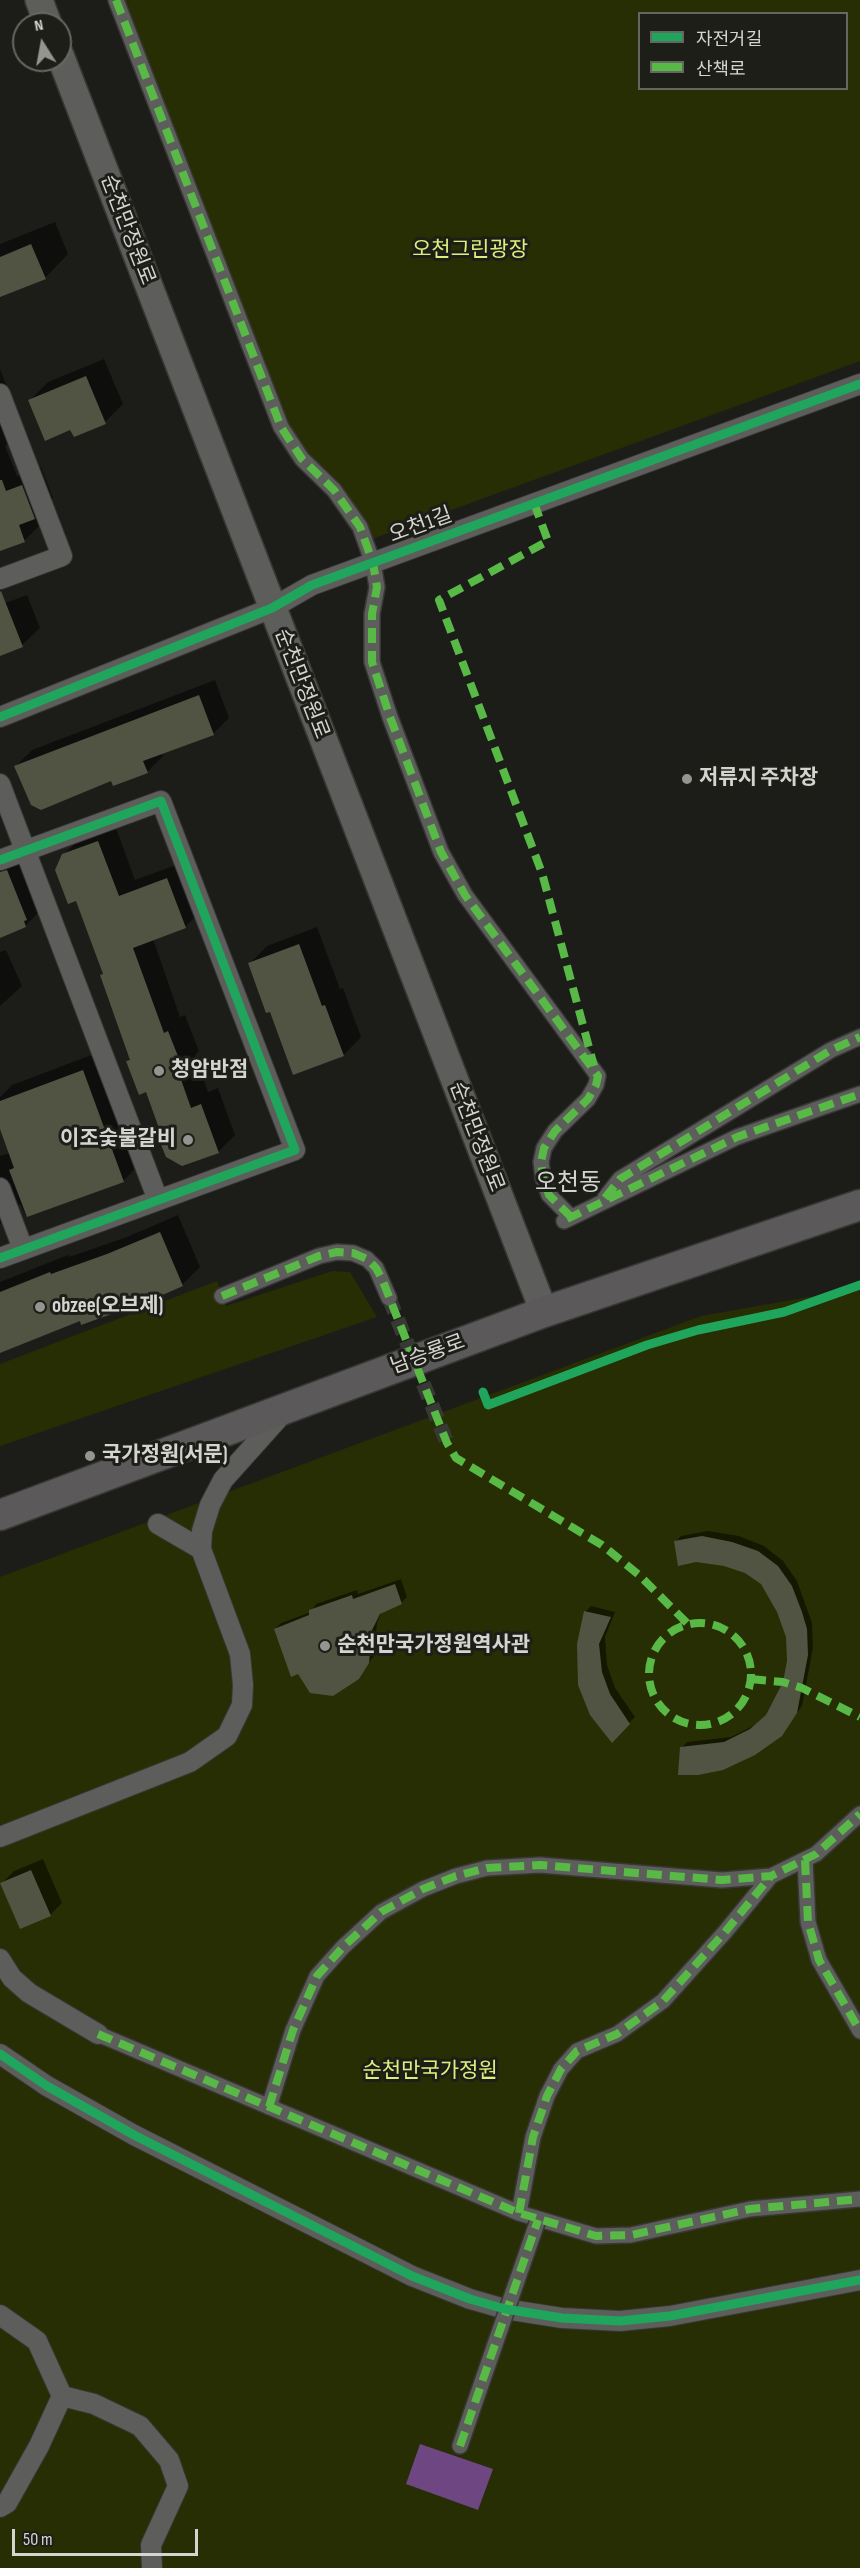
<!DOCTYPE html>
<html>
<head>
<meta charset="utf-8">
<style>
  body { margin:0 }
  #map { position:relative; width:860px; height:2568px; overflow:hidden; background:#1c1d19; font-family:"Sofia Sans Condensed","Noto Sans KR",sans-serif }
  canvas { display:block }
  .legend { position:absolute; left:638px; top:12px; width:210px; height:78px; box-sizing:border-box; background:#1d1e18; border:2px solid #666762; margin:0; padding:8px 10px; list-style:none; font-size:18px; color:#d4d5d1 }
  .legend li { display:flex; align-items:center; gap:12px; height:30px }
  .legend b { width:30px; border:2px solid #666762 }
  .north { position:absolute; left:12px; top:12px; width:60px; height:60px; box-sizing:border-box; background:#1d1e18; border:2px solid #666762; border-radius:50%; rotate:349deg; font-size:16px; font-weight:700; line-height:24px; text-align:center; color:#d4d5d1 }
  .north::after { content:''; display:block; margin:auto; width:21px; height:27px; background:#949591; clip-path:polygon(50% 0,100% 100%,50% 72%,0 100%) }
  .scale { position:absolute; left:12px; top:2529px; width:186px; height:27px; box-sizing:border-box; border:3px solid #d4d5d1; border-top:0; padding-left:8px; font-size:18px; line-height:21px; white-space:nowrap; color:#d4d5d1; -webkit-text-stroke:4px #1d1e18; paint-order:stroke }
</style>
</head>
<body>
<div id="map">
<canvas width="860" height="2568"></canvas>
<ul class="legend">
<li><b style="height:8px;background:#20a55d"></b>자전거길</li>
<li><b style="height:8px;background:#58b947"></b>산책로</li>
</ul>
<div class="north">N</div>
<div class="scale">50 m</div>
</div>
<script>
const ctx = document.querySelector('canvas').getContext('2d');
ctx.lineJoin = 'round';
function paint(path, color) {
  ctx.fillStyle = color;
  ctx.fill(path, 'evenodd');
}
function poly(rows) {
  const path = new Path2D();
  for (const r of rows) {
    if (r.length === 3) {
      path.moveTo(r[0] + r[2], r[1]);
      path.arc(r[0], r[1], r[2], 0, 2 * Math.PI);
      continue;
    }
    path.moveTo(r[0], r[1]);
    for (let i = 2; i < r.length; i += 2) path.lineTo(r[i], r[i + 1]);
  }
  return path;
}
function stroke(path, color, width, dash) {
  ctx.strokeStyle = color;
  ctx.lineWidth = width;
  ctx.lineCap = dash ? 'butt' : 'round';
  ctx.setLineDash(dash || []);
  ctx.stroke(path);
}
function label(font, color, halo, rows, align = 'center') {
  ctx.font = font + ' "Sofia Sans Condensed","Noto Sans KR",sans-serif';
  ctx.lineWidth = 6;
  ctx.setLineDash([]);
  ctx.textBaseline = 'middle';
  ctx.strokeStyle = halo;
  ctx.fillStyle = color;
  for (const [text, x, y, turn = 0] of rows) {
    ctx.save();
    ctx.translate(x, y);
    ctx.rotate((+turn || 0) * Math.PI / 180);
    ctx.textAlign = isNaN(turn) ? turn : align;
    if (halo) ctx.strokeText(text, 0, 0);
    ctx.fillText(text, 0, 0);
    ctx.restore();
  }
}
paint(poly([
  [122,0,860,0,860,361,372,539,360,514,342,489,316,466,285,425],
  [640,14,846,14,846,88,640,88],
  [332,1271,350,1272,377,1317,0,1446,0,1364,217,1281,226,1306],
  [860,1288,860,2568,0,2568,0,1577,701,1316]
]), '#282e03');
paint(poly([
  [420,2444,493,2469,478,2510,406,2484]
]), '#6d4682');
paint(poly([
  [55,222,68,254,45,278,0,296,0,244],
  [104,359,123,404,105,422,71,428,30,400,48,382],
  [0,369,23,428,5,446,17,476,41,467,53,498,39,512,43,522,24,541,0,549],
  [27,595,40,628,22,645,0,654,0,605],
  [215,680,229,718,213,734,162,752,163,756,147,772,112,779,16,766,32,750],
  [115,825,135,880,184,862,202,910,185,927,153,939,180,1017,185,1015,199,1051,195,1055,208,1092,218,1088,235,1135,218,1152,158,1132,161,1129,147,1090,128,1062,131,1058,63,855,81,838],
  [21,856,48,903,25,926,0,936,0,864],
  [317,927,340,989,343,988,361,1037,344,1055,271,1010,249,964,267,946],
  [6,950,22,986,0,1006,0,952],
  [102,1051,143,1161,123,1181,26,1215,20,1204,0,1224,0,1156,10,1153,0,1125,0,1097,12,1085],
  [178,1215,200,1267,182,1285,81,1319,0,1352,0,1282,68,1255,69,1257,127,1237],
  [708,1531,739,1536,764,1546,783,1561,797,1581,812,1623,813,1648,802,1706,781,1735,681,1748,687,1742,731,1737,757,1724,768,1715,785,1683,788,1661,787,1637,779,1612,762,1583,745,1572,676,1541,681,1536],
  [401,1579,407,1597,401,1603,382,1611,377,1623,374,1656,358,1678,275,1629,281,1623,311,1612,316,1604,357,1590,358,1594],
  [591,1606,615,1612,605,1637,607,1665,615,1688,635,1717,612,1740,585,1612],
  [43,1859,62,1903,50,1915,2,1883,14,1871]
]), '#0007');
paint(poly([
  [31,244,46,279,0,297,0,257],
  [86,376,106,424,74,437,70,430,45,441,28,400],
  [0,480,2,480,6,491,22,485,35,519,19,525,25,542,0,551],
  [1,591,23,647,0,656,0,592],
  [199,695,214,735,143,761,148,773,113,786,111,781,41,810,31,805,14,766],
  [98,841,119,896,167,878,186,928,133,948,164,1033,168,1031,183,1069,178,1071,191,1108,201,1104,219,1153,182,1166,166,1157,156,1132,160,1131,146,1092,139,1095,126,1061,130,1060,100,975,103,974,76,901,68,904,55,870,62,854],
  [7,870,27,920,24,921,26,927,0,938,0,872],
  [299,944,322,1006,325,1005,344,1056,293,1075,270,1012,266,1013,248,963],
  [83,1070,124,1182,27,1217,9,1170,14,1168,0,1129,0,1101],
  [160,1232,183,1286,135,1307,134,1306,81,1325,80,1321,0,1353,0,1292,50,1272,51,1274,107,1254],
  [702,1536,732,1542,758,1551,778,1566,792,1586,802,1612,807,1629,808,1655,797,1713,782,1736,755,1755,723,1770,698,1775,678,1775,680,1747,724,1742,750,1729,766,1715,783,1682,787,1661,786,1637,777,1612,761,1584,745,1573,724,1566,696,1562,678,1566,674,1541],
  [395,1584,402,1604,380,1614,372,1630,369,1663,359,1679,333,1696,310,1693,298,1674,291,1677,274,1629,309,1615,309,1610,352,1595,353,1599],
  [584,1611,611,1617,599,1644,602,1672,610,1694,630,1724,612,1743,590,1715,578,1685,577,1644],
  [31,1870,51,1916,20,1929,0,1883]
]), '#515442');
stroke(poly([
  [389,1298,447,1443]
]), '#383935', 15, [15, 8]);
const pedestrian = poly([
  [116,0,281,427,302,459,334,490,360,527,373,563,377,587,372,614,372,662,390,717,441,852,465,895,598,1076,596,1085,588,1099,555,1131,544,1148,541,1162,543,1178,549,1195,571,1217],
  [605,1198,620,1179,831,1050,860,1037],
  [564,1221,737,1137,860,1094],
  [222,1296,319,1256,337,1252,353,1253,367,1259,376,1268,389,1298],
  [805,1860,808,1922,819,1960,860,2031],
  [98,2034,519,2213,596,2236,631,2235,750,2209,860,2199],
  [269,2107,293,2030,317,1976,343,1947,381,1912,423,1889,456,1876,487,1868,540,1865,722,1880,771,1876,816,1854,860,1814],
  [519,2213,533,2137,547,2096,561,2069,577,2051,617,2034,663,2001,725,1932,771,1876],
  [460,2446,473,2408]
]);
const minor = poly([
  [0,394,62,556,0,579],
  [0,717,272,608,312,585,860,384],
  [0,784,158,1200],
  [0,860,161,801,295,1150,0,1258],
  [0,1188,23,1249],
  [158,1524,201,1549,202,1531,210,1505,223,1480,283,1413],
  [0,1837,190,1762,227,1736,242,1705,243,1685,240,1654,201,1549],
  [0,1959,12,1978,29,1993,98,2034],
  [0,2054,47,2086,134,2135,412,2276,470,2299,505,2309,562,2318,620,2321,670,2316,860,2280],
  [0,2315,37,2341,62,2396],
  [0,2507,7,2503,39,2446,62,2396,94,2404,140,2426,169,2460,178,2486,151,2545,152,2568]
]);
const secondary = poly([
  [39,0,48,24],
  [60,55,544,1312]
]);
const primary = poly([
  [0,1515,544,1312,860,1205]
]);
stroke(pedestrian, '#373835', 18);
stroke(minor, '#373835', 22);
stroke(secondary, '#373835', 30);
stroke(primary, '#373835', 33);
stroke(pedestrian, '#5d5e5b', 15);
stroke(minor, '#5d5e5b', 20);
stroke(secondary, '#5d5e5b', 27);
stroke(primary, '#5b595a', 30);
const pedestrianBridge = poly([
  [473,2408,538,2220]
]);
stroke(pedestrianBridge, '#373835', 18, []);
stroke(pedestrianBridge, '#5d5e5b', 15);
stroke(poly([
  [116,0,281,427,302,459,334,490,360,527,373,563,377,587,372,614,372,662,390,717,441,852,465,895,598,1076,596,1085,588,1099,555,1131,544,1148,541,1162,543,1178,549,1195,571,1217],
  [534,503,548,541,439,600,542,873,594,1066],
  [605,1198,620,1179,831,1050,860,1037],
  [567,1219,737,1137,860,1094],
  [222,1296,319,1256,337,1252,353,1253,367,1259,376,1268,382,1279,447,1443,456,1458,602,1545,639,1575,688,1624],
  [700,1674,51],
  [751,1679,783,1682,802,1688,860,1717],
  [805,1860,808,1922,819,1960,860,2031],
  [98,2034,519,2213,596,2236,631,2235,750,2209,860,2199],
  [269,2107,293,2030,317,1976,343,1947,381,1912,423,1889,456,1876,487,1868,540,1865,722,1880,771,1876,816,1854,860,1814],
  [519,2213,533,2137,547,2096,561,2069,577,2051,617,2034,663,2001,725,1932,771,1876],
  [460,2446,538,2220]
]), '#58b947', 8, [15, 8]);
stroke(poly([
  [0,717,272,608,312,585,860,384],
  [0,860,161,801,295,1150,0,1258],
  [483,1392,488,1405,647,1345,698,1330,784,1312,860,1285],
  [0,2054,47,2086,134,2135,412,2276,470,2299,505,2309,562,2318,620,2321,670,2316,860,2280]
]), '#20a55d', 9);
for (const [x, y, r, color] of [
  [687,779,6,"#949591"],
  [159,1071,6,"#949591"],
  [188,1140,6,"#949591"],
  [40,1307,6,"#949591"],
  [90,1456,6,"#949591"],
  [325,1646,6,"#949591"]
]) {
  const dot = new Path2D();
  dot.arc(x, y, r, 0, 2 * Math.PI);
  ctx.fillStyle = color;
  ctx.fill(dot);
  stroke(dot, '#1d1e18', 2);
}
label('21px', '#d4d5d1', '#1d1e18', [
  ["순천만정원로",127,230,69],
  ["오천1길",421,526,-20],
  ["순천만정원로",301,684,69],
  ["순천만정원로",476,1137,69],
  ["남승룡로",428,1355,-20]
]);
label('21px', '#dbf07c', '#1d1e18', [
  ["오천그린광장",470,251],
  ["순천만국가정원",430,2072]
]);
label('bold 21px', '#d4d5d1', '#1d1e18', [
  ["저류지 주차장",699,779],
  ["청암반점",171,1071],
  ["이조숯불갈비",176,1140,"right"],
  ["obzee(오브제)",52,1307],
  ["국가정원(서문)",102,1456],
  ["순천만국가정원역사관",337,1646]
], 'left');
label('24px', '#d4d5d1', '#1d1e18', [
  ["오천동",568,1184]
]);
</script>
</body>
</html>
